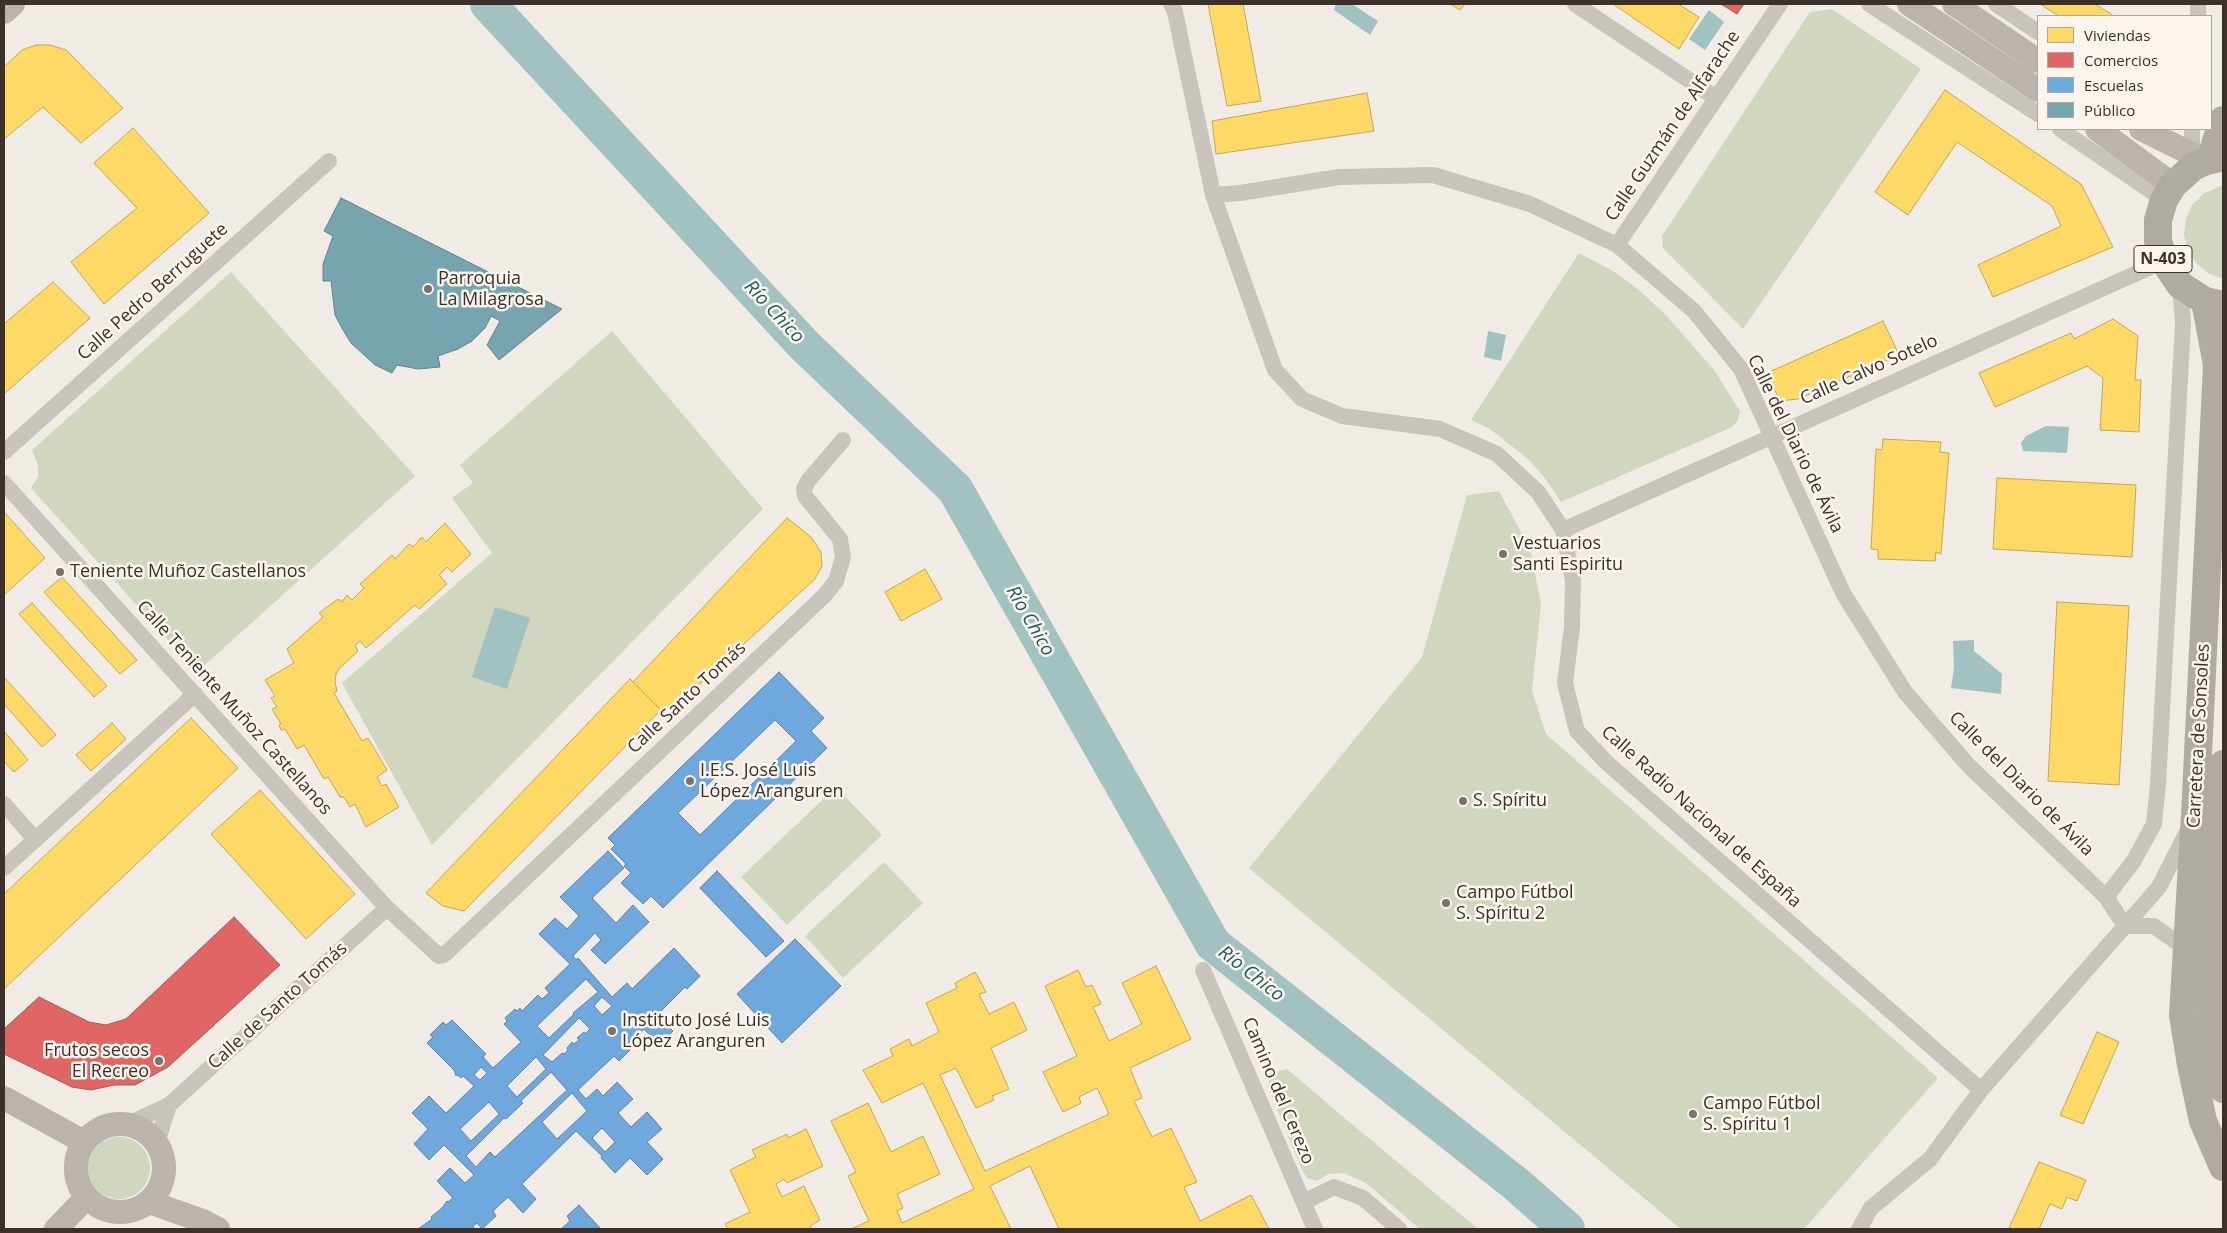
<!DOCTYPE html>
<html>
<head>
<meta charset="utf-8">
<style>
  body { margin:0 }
  #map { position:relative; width:2227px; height:1233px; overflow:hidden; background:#f0ebe5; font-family:"Open Sans",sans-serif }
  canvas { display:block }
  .frame { position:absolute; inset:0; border:5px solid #3b302b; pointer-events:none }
  .legend { position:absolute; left:2037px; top:15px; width:175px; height:115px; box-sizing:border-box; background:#fbf5ee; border:1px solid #aea6a0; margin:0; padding:6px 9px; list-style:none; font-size:15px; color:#3b302b }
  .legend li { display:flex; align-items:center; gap:10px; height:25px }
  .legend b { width:25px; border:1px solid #aea6a0 }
</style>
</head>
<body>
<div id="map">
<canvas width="2227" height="1233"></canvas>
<div class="frame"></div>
<ul class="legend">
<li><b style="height:14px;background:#ffd966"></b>Viviendas</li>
<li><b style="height:14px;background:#e06666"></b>Comercios</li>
<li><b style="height:14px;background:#6fa8dc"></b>Escuelas</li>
<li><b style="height:14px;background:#76a5af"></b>Público</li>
</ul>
</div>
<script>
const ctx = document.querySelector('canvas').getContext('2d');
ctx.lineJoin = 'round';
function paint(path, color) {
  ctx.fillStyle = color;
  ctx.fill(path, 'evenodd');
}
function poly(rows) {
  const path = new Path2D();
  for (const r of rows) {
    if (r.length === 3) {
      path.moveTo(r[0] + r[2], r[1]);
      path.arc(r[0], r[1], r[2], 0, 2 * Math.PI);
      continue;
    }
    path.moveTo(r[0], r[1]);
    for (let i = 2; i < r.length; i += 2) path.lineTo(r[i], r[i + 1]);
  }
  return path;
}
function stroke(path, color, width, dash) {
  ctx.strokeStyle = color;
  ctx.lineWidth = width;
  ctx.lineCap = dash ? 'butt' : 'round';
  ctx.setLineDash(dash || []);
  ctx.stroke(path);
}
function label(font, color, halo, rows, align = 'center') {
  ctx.font = font + ' "Open Sans",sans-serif';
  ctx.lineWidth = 5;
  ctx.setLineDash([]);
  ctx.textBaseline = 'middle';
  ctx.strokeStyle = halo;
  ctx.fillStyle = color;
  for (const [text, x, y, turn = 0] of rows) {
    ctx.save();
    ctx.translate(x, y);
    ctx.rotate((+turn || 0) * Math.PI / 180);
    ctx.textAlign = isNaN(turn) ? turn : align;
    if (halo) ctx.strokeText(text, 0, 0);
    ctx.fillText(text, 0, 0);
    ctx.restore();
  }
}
paint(poly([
  [1832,9,1921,69,1743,329,1663,248,1662,236,1810,12],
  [2223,185,2223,279,2208,273,2196,263,2188,250,2184,235,2186,219,2192,205,2203,194],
  [1579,253,1613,271,1639,290,1666,315,1714,370,1740,411,1738,420,1732,427,1561,502,1545,478,1528,459,1490,429,1471,420],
  [231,272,415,476,197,672,31,488,38,477,38,465,32,450],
  [612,331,763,509,432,845,342,683,492,553,452,498,473,483,460,465],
  [1499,491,1530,549,1541,604,1532,691,1546,734,1938,1078,1804,1229,1681,1229,1249,868,1422,657,1467,495],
  [836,787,882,835,787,925,741,877],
  [884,862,923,903,843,978,805,936],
  [1287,1069,1347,1120,1478,1229,1420,1229,1366,1183,1344,1173,1328,1174,1317,1181,1307,1178,1301,1168,1268,1086,1270,1073],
  [119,1168,31]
]), '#d1d6bf');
paint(poly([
  [1336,4,1352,4,1378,21,1370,35,1334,10],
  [1709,10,1724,22,1705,50,1689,39],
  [1488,331,1506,335,1501,361,1484,357],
  [2046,426,2069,427,2067,453,2023,451,2021,443,2026,436],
  [495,607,530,618,507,689,472,677],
  [1974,640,1974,651,2002,674,2001,694,1951,688,1954,668,1953,641]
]), '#a1c2c1');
const homes = poly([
  [1208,4,1243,4,1261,101,1227,106,1208,4],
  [1450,4,1465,4,1460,10,1450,4],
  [1613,4,1678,4,1699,17,1679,49,1613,4],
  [2040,4,2095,4,2114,16,2059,16,2040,4],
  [36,45,50,45,66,50,123,108,81,143,43,107,4,139,4,67,22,50,36,45],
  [1945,90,2081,184,2113,247,1993,297,1978,265,2061,226,2052,206,1957,142,1908,215,1875,192,1945,90],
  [1367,93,1374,131,1216,154,1212,121,1367,93],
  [133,128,209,213,104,304,71,262,137,208,94,163,133,128],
  [53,282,90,318,4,394,4,324,53,282],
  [2113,319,2138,336,2135,380,2141,380,2139,432,2100,430,2103,378,2087,366,1995,407,1979,373,2071,333,2074,339,2113,319],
  [1883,321,1899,355,1798,399,1780,401,1767,373,1883,321],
  [1883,439,1941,442,1940,452,1949,453,1941,554,1936,552,1935,561,1878,559,1878,550,1871,549,1876,449,1882,450,1883,439],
  [1997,478,2136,485,2132,557,1993,549,1997,478],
  [6,514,45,558,4,595,4,515,6,514],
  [787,518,811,537,821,552,822,566,815,579,666,715,633,682,787,518],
  [445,523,471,554,452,572,447,567,439,575,447,584,419,609,415,605,366,648,360,641,355,646,358,651,339,669,336,674,335,682,337,691,334,693,362,741,368,738,387,770,377,777,382,786,386,784,399,807,366,827,355,804,350,807,344,797,340,797,328,777,324,779,304,745,297,749,285,729,281,730,279,725,281,724,272,709,277,707,271,698,275,696,265,680,294,663,287,649,323,617,319,613,338,599,342,602,347,595,352,600,364,588,360,584,392,555,395,559,409,544,413,547,422,537,426,542,445,523],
  [925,569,942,599,901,621,885,592,925,569],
  [62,577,137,660,120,674,44,592,62,577],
  [2057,602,2129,606,2119,785,2048,781,2057,602],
  [32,603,107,686,94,697,19,614,32,603],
  [4,677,56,735,42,747,4,704,4,677],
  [630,679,661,710,464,911,443,906,426,893,630,679],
  [191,718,238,768,4,989,4,894,191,718],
  [112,723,126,739,91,771,76,755,112,723],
  [4,731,28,760,14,772,4,761,4,731],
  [260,790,355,894,306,939,211,834,260,790],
  [1156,966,1191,1039,1130,1068,1142,1098,1134,1101,1152,1137,1171,1128,1197,1182,1184,1187,1200,1221,1251,1195,1269,1229,1059,1229,1030,1166,990,1186,1011,1229,851,1229,869,1221,848,1176,856,1172,831,1121,868,1103,891,1152,923,1136,940,1174,897,1194,903,1208,897,1211,902,1223,974,1189,923,1083,882,1103,863,1070,893,1056,890,1049,909,1039,912,1046,939,1032,926,1003,957,988,955,983,975,972,986,992,979,994,989,1014,1014,1002,1027,1030,991,1048,1009,1089,992,1096,994,1100,976,1108,956,1068,940,1075,985,1171,1109,1114,1097,1088,1079,1097,1081,1103,1063,1112,1043,1072,1077,1056,1045,986,1078,970,1086,987,1092,985,1101,1004,1093,1007,1109,1041,1142,1024,1122,983,1156,966],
  [2097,1032,2119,1042,2083,1124,2060,1115,2097,1032],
  [806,1129,823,1166,787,1183,784,1179,776,1184,782,1197,804,1186,820,1220,810,1226,812,1229,728,1229,725,1224,750,1212,730,1170,756,1157,752,1150,787,1134,788,1138,806,1129],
  [2039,1162,2086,1180,2077,1201,2067,1197,2062,1209,2050,1204,2039,1229,2013,1229,2009,1228,2039,1162]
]);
paint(homes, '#ffd966');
stroke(homes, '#c4a654', 1);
const shops = poly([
  [1721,4,1744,4,1737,14,1721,4],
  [234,917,280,965,168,1067,135,1085,114,1085,91,1090,72,1087,4,1054,4,1029,39,997,89,1022,106,1025,126,1019,234,917]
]);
paint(shops, '#e06666');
stroke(shops, '#ae5654', 1);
const schools = poly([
  [779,672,824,718,811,731,827,748,663,908,651,896,643,904,621,883,631,873,624,866,626,864,611,849,615,845,608,838,779,672],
  [775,720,796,741,700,835,678,813,775,720],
  [608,851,624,868,592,898,616,923,633,905,649,922,605,964,591,950,601,940,595,933,573,956,576,960,578,958,612,997,627,983,632,989,674,948,700,976,687,989,685,987,657,1015,673,1031,659,1045,644,1029,630,1043,633,1047,619,1061,614,1056,578,1090,586,1099,597,1089,603,1096,617,1082,633,1099,618,1113,631,1127,647,1112,662,1129,647,1142,663,1159,647,1175,630,1158,615,1173,601,1158,602,1156,576,1131,522,1184,536,1199,523,1213,508,1197,493,1211,496,1216,482,1229,477,1223,473,1226,474,1229,418,1229,432,1219,431,1217,442,1208,447,1201,448,1202,453,1198,437,1181,450,1168,465,1183,474,1175,444,1145,429,1160,414,1144,428,1129,412,1113,429,1096,446,1113,474,1086,463,1076,461,1078,457,1075,456,1076,454,1070,427,1043,433,1037,430,1035,443,1022,446,1025,452,1020,486,1054,483,1057,493,1068,521,1042,504,1024,507,1021,505,1018,515,1009,517,1011,520,1008,522,1011,538,995,542,999,549,993,545,988,570,964,539,934,555,918,567,929,579,916,560,897,608,851],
  [586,979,598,992,573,1013,574,1014,549,1038,537,1026,586,979],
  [602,997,612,1006,602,1015,594,1006,602,997],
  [579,1018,590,1029,585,1034,584,1032,577,1038,579,1040,574,1044,572,1042,567,1048,568,1050,564,1054,562,1053,552,1062,543,1055,579,1018],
  [536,1057,546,1069,517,1097,507,1086,536,1057],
  [481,1067,487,1073,480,1080,474,1075,481,1067],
  [551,1072,567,1090,495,1157,490,1152,476,1167,466,1156,504,1118,506,1119,523,1103,521,1101,551,1072],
  [572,1093,587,1111,557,1139,542,1122,572,1093],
  [489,1102,499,1114,471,1141,460,1129,489,1102],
  [602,1128,615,1142,605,1152,592,1138,602,1128],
  [717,871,784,941,766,957,700,888,717,871],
  [795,939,841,986,782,1043,737,994,795,939],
  [579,1205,600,1228,599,1229,561,1229,570,1221,567,1216,579,1205]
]);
paint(schools, '#6fa8dc');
stroke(schools, '#5f84a7', 1);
const public = poly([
  [341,198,562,309,499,360,487,345,500,321,491,316,485,328,472,341,458,349,438,356,440,367,418,369,397,365,392,373,375,365,351,343,343,330,335,315,331,281,323,281,323,264,333,236,324,231,341,198]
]);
paint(public, '#76a5af');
stroke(public, '#648287', 1);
stroke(poly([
  [488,4,804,345,955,489,1213,944,1516,1184,1567,1229]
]), '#a1c2c1', 36);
stroke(poly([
  [1171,4,1175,12,1213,195,1275,370,1302,399,1342,416,1440,429,1497,454,1538,492,1563,530,1573,581,1572,627,1565,683,1577,731,1606,762,1981,1090],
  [1575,4,1716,98],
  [1869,4,2038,114],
  [1996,4,2038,32],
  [2198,16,2198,4],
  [2060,129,2164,200],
  [2192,129,2192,161],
  [1213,195,1240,193,1339,177,1433,175,1530,204,1617,245,1694,311,1741,369,1843,593,1905,692,1968,765,2106,897,2125,926,1981,1090,1930,1159,1871,1208,1859,1229],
  [1617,245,1780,4],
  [4,452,329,161],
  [4,483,387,908,439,956,444,955,825,595,836,581,843,557,840,539,805,496,804,489,808,481,843,440],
  [1563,530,2164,261],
  [4,804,35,839],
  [4,868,195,694],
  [2106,897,2133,862,2154,824,2158,784,2183,323,2180,285],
  [2125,926,2159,887,2188,830],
  [2125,926,2154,926,2186,949],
  [1203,970,1315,1229],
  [128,1124,169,1105,387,908],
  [157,1143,169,1105],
  [1304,1202,1334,1187,1363,1198,1399,1229]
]), '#c9c3be', 16);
stroke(poly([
  [1909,4,2038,90],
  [1954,4,2038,61],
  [4,12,13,4],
  [2097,129,2173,185],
  [2141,129,2206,161],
  [4,1098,84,1142],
  [120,1168,44],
  [149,1202,203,1221,218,1229],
  [56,1229,87,1197]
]), '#bab3ae', 24);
stroke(poly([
  [2210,160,2223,120],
  [2205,301,2217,365,2195,815,2183,1015,2191,1065,2203,1121,2223,1167],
  [2223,305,2205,301,2180,285,2164,261,2158,241,2158,220,2164,200,2173,185,2193,167,2206,161,2223,157],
  [2223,764,2211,1012,2217,1060,2223,1089]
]), '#afaaa4', 28);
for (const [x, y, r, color] of [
  [428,289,5,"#7a716c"],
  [1503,554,5,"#7a716c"],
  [60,572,5,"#7a716c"],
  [690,781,5,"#7a716c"],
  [1463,801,5,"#7a716c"],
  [1446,903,5,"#7a716c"],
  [612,1031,5,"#7a716c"],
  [159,1061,5,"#7a716c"],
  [1693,1114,5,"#7a716c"]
]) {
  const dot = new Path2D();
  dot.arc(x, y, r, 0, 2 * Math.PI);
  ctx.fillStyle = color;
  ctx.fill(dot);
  stroke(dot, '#fbf5ee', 2);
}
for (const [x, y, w] of [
  [2163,259,58]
]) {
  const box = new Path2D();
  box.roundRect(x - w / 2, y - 13.5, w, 27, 4);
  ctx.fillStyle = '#fbf5ee';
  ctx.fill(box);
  stroke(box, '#3b302b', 1);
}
label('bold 16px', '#3b302b', null, [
  ["N-403",2163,259]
]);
label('18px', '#3b302b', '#fbf5ee', [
  ["Calle Guzmán de Alfarache",1673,126,-56],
  ["Calle Pedro Berruguete",153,292,-42],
  ["Calle Calvo Sotelo",1869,370,-24],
  ["Calle del Diario de Ávila",1795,444,64],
  ["Calle Santo Tomás",687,698,-43],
  ["Calle Teniente Muñoz Castellanos",234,708,48],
  ["Carretera de Sonsoles",2199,736,-87],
  ["Calle del Diario de Ávila",2021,784,45],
  ["Calle Radio Nacional de España",1701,817,42],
  ["Calle de Santo Tomás",278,1006,-42],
  ["Camino del Cerezo",1278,1091,67]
]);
label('18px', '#3b302b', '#fbf5ee', [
  ["Parroquia",438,279],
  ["La Milagrosa",438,300],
  ["Vestuarios",1513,544],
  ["Santi Espiritu",1513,565],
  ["Teniente Muñoz Castellanos",70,572],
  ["I.E.S. José Luis",700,771],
  ["López Aranguren",700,792],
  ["S. Spíritu",1473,801],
  ["Campo Fútbol",1456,893],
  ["S. Spíritu 2",1456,914],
  ["Instituto José Luis",622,1021],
  ["López Aranguren",622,1042],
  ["Frutos secos",149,1051,"right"],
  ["El Recreo",149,1072,"right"],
  ["Campo Fútbol",1703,1104],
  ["S. Spíritu 1",1703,1125]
], 'left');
label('italic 19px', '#1f5a5e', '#fbf5ee', [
  ["Río Chico",774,312,47],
  ["Río Chico",1030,621,60],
  ["Río Chico",1251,974,38]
]);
</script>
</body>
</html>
